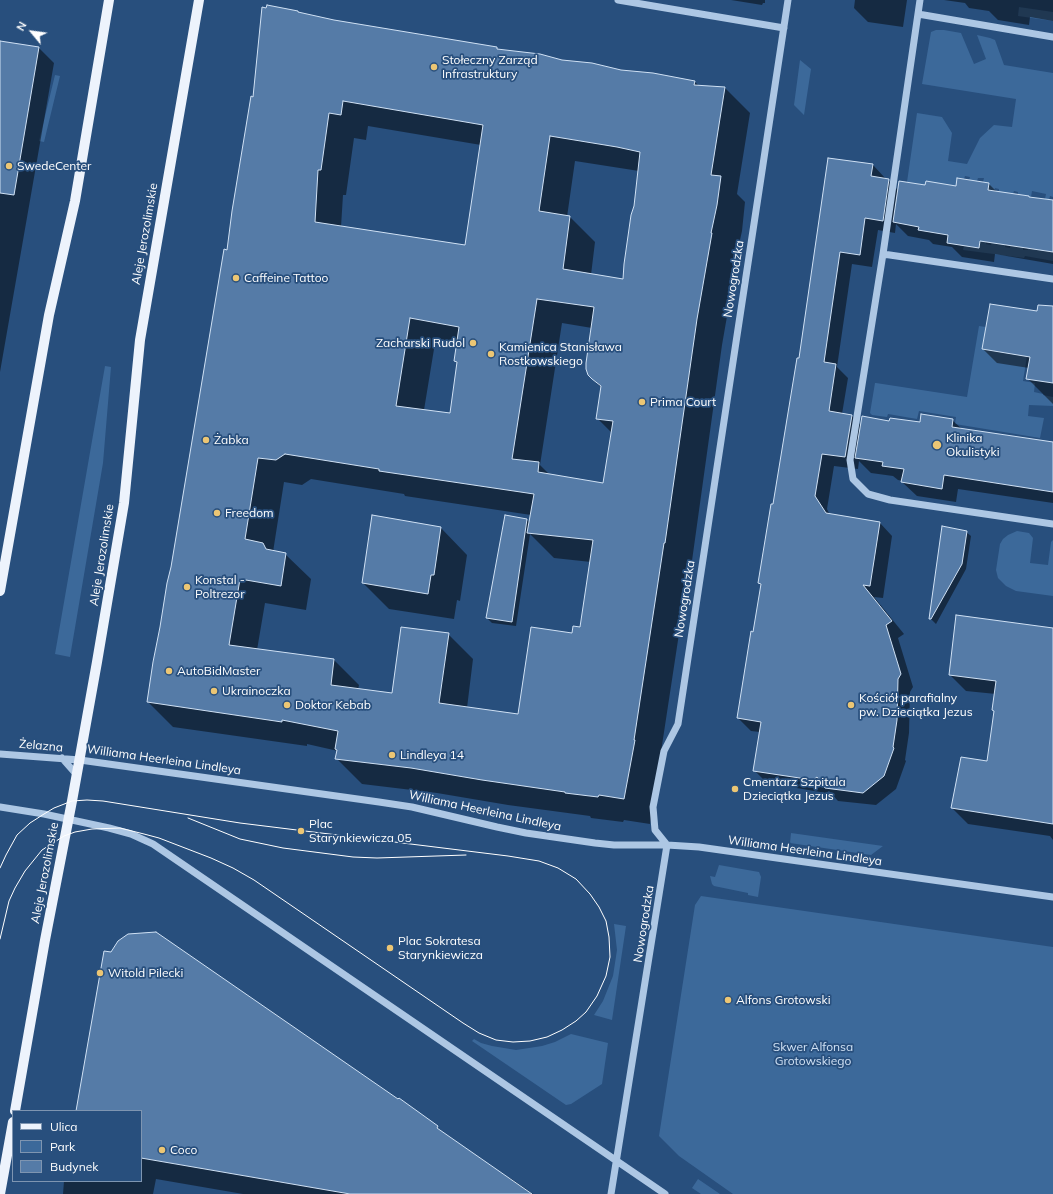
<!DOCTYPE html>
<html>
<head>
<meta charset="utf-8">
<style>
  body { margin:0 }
  #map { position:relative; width:1053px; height:1194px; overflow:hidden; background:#284f7d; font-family:Mulish,sans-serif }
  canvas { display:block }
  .legend { position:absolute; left:12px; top:1110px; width:130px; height:72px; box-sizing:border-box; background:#284f7d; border:1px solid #7e95b1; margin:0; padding:5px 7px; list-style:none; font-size:12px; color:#fff }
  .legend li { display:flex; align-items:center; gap:8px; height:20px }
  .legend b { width:20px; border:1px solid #7e95b1 }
  .north { position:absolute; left:12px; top:12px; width:40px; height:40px; -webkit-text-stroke:3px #284f7d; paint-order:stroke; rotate:299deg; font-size:11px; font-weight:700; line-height:16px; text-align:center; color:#fff }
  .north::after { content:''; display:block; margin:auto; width:14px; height:18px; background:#fff; clip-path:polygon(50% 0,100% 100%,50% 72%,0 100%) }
</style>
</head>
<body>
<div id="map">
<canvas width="1053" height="1194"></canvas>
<ul class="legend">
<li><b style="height:5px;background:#edf3fc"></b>Ulica</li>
<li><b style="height:11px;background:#3c699a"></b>Park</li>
<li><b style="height:11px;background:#557ba7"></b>Budynek</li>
</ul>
<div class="north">N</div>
</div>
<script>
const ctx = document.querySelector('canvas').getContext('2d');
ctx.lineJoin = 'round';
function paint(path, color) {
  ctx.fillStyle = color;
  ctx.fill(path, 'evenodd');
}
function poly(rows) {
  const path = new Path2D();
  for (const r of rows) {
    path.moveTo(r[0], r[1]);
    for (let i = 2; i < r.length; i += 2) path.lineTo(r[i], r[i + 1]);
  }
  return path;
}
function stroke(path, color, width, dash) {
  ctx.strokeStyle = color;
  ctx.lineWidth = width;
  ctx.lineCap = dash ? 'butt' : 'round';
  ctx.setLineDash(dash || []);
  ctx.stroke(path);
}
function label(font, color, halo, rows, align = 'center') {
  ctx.font = font + ' Mulish,sans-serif';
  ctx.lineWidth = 3.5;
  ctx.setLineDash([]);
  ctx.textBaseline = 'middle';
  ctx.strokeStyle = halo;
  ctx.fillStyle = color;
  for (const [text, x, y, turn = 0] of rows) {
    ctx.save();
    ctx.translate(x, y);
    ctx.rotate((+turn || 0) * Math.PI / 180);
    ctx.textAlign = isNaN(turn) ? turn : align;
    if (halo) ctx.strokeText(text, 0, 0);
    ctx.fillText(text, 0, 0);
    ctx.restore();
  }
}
paint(poly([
  [1019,7,1053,12,1053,21,1018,16],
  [936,30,944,30,961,33,974,64,986,59,977,35,990,38,995,40,1004,65,1053,73,1053,197,1050,196,1049,200,1045,199,1046,194,1032,191,1031,197,1021,195,1018,195,1018,192,1014,191,1013,194,999,193,999,189,995,188,994,192,988,191,989,183,983,182,984,178,978,178,977,181,969,180,970,177,965,176,964,179,957,178,956,186,926,181,925,185,907,182,917,113,942,117,952,133,948,161,967,164,980,138,994,125,1012,127,1016,99,922,84,931,32],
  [800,60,811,69,804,115,794,105],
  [55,75,60,76,44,142,39,141],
  [981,240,986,241,986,244,991,245,992,241,1005,244,1005,247,1010,248,1010,244,1023,246,1023,250,1028,250,1029,247,1053,252,1053,261,1025,256,1024,258,963,250,964,245,979,248],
  [979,326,986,327,982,349,1014,354,1028,350,1023,381,1035,383,1034,392,1043,394,1043,395,1053,397,1053,406,1029,405,1028,416,1044,418,1040,438,955,424,956,417,919,411,917,419,888,414,887,417,872,415,870,413,875,383,876,383,967,397],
  [105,366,111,367,103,463,70,657,55,654],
  [1017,531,1029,533,1033,538,1030,563,1048,565,1051,542,1053,540,1053,596,1016,591,1006,586,998,578,996,570,1000,544,1003,539,1008,535],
  [791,833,883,846,871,855,790,843],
  [719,865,759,872,761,877,758,897,748,895,748,893,714,886,712,884,710,876,715,877],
  [701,896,1053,947,1053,1194,733,1194,679,1156,659,1136,695,905],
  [614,924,626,926,612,1020,594,1015,603,1001,613,976,617,950],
  [571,1034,608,1043,602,1084,571,1104,566,1105,472,1041,474,1039,481,1043,492,1046,516,1050,542,1046,555,1042],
  [698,1179,720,1194,701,1194,692,1188]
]), '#3c699a');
paint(poly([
  [731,0,765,0,765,3,763,3,762,5],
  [855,0,907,0,903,27,868,22,854,8],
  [944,0,1053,0,1053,21,1030,17,1029,25,998,20,989,11,969,8,965,3],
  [299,14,334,21,496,48,498,50,695,82,699,86,725,88,750,113,737,194,745,202,742,231,736,258,737,259,722,345,691,568,689,568,659,765,660,766,650,824,624,820,623,822,591,818,590,816,508,805,437,793,362,784,336,758,338,751,307,744,307,746,173,727,148,702,228,251,254,98],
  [368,126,481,145,466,246,341,227,343,195,346,195,354,138,366,140],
  [575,161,639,171,624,280,591,275,595,242,570,217,567,217],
  [562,323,592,328,592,379,602,388,597,418,612,433,604,484,550,475,540,465],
  [435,343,457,347,455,361,458,364,451,414,424,410],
  [311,479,404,494,405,496,531,515,530,523,527,520,487,618,492,623,516,626,530,534,554,558,591,562,581,628,572,634,519,715,467,708,473,659,448,634,393,694,358,690,359,685,334,660,257,650,265,603,306,610,311,579,285,554,273,552,284,482,302,485],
  [0,42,39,48,54,63,0,372],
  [873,165,885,178,885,180,888,180,898,190,926,186,956,187,989,184,998,193,1031,199,1053,201,1053,264,995,254,994,262,962,257,952,247,933,244,929,240,908,236,896,224,895,233,878,230,872,267,852,264,837,367,848,378,842,414,852,416,862,426,890,422,921,423,952,420,962,429,1053,443,1053,503,958,489,956,502,917,496,902,482,903,481,898,480,893,476,871,473,859,461,858,469,834,466,827,509,830,515,880,523,892,536,883,598,874,597,904,634,898,638,913,687,910,692,909,733,905,760,906,761,896,789,876,805,838,801,829,791,826,793,767,783,754,770,760,732,751,731,738,718,754,633,761,586,759,583,800,359],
  [1053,311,1053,404,1028,379,1029,368,997,363,983,349],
  [441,528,467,555,460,601,457,600,454,619,389,609,363,583],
  [966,532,971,536,966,569,936,624,930,618],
  [1053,629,1053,840,1050,836,968,824,952,808,988,762,995,712,996,694,966,691,950,675],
  [105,952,437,1127,444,1134,509,1179,510,1178,533,1194,243,1194,156,1179,153,1194,63,1194,64,1181,141,1181,141,1111,77,1111]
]), '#0007');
const building = poly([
  [267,5,298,11,298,12,334,20,497,47,497,49,540,54,562,60,592,63,621,70,653,73,695,81,694,85,725,87,711,175,721,176,717,205,711,233,712,233,697,319,665,543,664,543,634,740,635,740,624,799,599,795,598,797,565,793,565,792,482,780,411,768,335,759,337,750,335,749,338,731,282,720,282,722,147,702,153,662,160,627,167,583,171,567,224,249,227,250,232,211,251,96,253,97,262,7,266,8,267,5],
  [343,101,483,125,465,245,315,222,318,170,321,170,329,113,341,115,343,101],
  [550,136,617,147,640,152,634,206,631,215,624,264,623,279,563,269,570,216,539,211,550,136],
  [537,299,594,307,586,363,586,369,588,375,592,379,601,386,596,419,613,421,603,483,538,472,539,462,512,459,537,299],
  [410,318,459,327,454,361,457,362,450,413,396,406,410,318],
  [285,454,379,469,379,471,534,494,527,533,593,540,580,627,573,626,572,633,531,627,518,714,439,703,449,633,401,627,392,693,331,685,334,659,229,645,240,579,281,586,286,553,266,549,263,543,245,539,258,458,276,460,285,454],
  [0,41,39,47,14,195,0,193,0,41],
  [828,158,873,164,871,176,889,179,883,221,865,218,860,255,840,252,824,362,836,364,829,411,852,415,845,457,822,454,815,496,826,513,880,522,870,586,863,585,892,621,886,625,901,674,898,679,897,720,893,747,894,748,884,776,863,793,825,788,817,777,813,780,753,771,761,722,737,718,751,631,753,632,761,584,758,583,771,504,773,504,797,358,799,358,828,158],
  [957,178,989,183,988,190,1029,196,1029,197,1053,200,1053,252,980,241,979,248,947,243,948,235,918,230,919,227,893,222,899,181,925,185,926,181,956,186,957,178],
  [990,304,1037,311,1038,305,1053,306,1053,383,1026,379,1030,357,982,349,990,304],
  [921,414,953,419,952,427,1053,442,1053,492,944,475,942,489,901,482,904,469,882,466,883,462,855,458,862,416,889,421,890,418,920,422,921,414],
  [372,515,441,527,434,575,431,575,428,594,362,583,372,515],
  [505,515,527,519,512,622,486,618,505,515],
  [942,526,967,531,962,564,931,619,929,619,942,526],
  [956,615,1053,628,1053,824,951,808,961,757,987,761,994,711,992,710,996,681,949,675,956,615],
  [156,932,398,1099,399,1098,438,1126,437,1128,532,1194,350,1194,141,1158,141,1111,76,1111,104,951,111,952,118,941,128,934,156,932]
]);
paint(building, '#557ba7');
stroke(building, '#d0e1f4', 1);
stroke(poly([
  [618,0,784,28],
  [920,0,883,254,850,460,853,479,868,494,890,500,1053,524],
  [918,14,1053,37],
  [883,254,1053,279],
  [0,754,80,760,379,802,412,807,497,827,526,833,595,843,614,845,667,845,699,847,1053,897],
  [62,758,77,775],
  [0,807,44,814,109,828,131,834,153,844,665,1194],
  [611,1194,667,845,655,830,653,807,664,751,678,724,788,0]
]), '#adc7e4', 7);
stroke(poly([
  [0,591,49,315,75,201,109,0],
  [15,1111,45,940,72,801,97,662,124,503,140,340,199,0],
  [0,1194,13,1122]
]), '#edf3fc', 10);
stroke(poly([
  [188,818,240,839,283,848,353,857,377,858,466,855],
  [0,868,6,855,17,835,30,823,44,814,54,808,72,801,87,800,103,801,240,823,508,856,539,861,558,868,576,879,590,894,599,907,606,921,609,937,610,957,606,976,597,996,586,1012,576,1021,562,1030,547,1037,530,1041,513,1042,496,1040,479,1033,463,1023,254,880,233,868,211,858,159,838,144,834,120,828,92,829,75,832,64,836,42,850,25,871,15,888,9,901,0,939]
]), '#fff', 1);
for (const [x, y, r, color] of [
  [434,67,4,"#ecc674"],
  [9,166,4,"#ecc674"],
  [236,278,4,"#ecc674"],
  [473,343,4,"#ecc674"],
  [491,354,4,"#ecc674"],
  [642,402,4,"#ecc674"],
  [206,440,4,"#ecc674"],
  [937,445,5,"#ecc674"],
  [217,513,4,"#ecc674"],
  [187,587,4,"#ecc674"],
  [169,671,4,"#ecc674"],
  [214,691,4,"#ecc674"],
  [287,705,4,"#ecc674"],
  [851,705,4,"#ecc674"],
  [392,755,4,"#ecc674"],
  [735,789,4,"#ecc674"],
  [301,831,4,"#ecc674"],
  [390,948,4,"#ecc674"],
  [100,973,4,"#ecc674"],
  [728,1000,4,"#ecc674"],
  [162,1150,4,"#ecc674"]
]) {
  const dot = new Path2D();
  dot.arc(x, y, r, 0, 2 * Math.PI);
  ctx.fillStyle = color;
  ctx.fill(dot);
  stroke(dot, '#284f7d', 1.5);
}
label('12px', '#fff', '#284f7d', [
  ["Stołeczny Zarząd",442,60],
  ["Infrastruktury",442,74],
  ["SwedeCenter",17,166],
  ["Caffeine Tattoo",244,278],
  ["Zacharski Rudol",465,343,"right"],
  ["Kamienica Stanisława",499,347],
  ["Rostkowskiego",499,361],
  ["Prima Court",650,402],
  ["Klinika",946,438],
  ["Okulistyki",946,452],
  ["Żabka",214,440],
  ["Freedom",225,513],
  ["Konstal -",195,580],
  ["Poltrezor",195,594],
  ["AutoBidMaster",177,671],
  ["Ukrainoczka",222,691],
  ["Kościół parafialny",859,698],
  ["pw. Dzieciątka Jezus",859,712],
  ["Doktor Kebab",295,705],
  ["Lindleya 14",400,755],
  ["Cmentarz Szpitala",743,782],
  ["Dzieciątka Jezus",743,796],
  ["Plac",309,824],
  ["Starynkiewicza 05",309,838],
  ["Plac Sokratesa",398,941],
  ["Starynkiewicza",398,955],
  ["Witold Pilecki",108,973],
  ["Alfons Grotowski",736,1000],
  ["Coco",170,1150]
], 'left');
label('12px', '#fff', '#284f7d', [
  ["Aleje Jerozolimskie",145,234,-80],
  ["Nowogrodzka",734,279,-81],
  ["Aleje Jerozolimskie",102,555,-81],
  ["Nowogrodzka",685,599,-81],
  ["Żelazna",41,746,5],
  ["Williama Heerleina Lindleya",164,760,8],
  ["Williama Heerleina Lindleya",485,811,12],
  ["Williama Heerleina Lindleya",805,851,8],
  ["Aleje Jerozolimskie",45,873,-79],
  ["Nowogrodzka",644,924,-81]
]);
label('12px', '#d0e1f4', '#284f7d', [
  ["Skwer Alfonsa",813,1047],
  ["Grotowskiego",813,1061]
]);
</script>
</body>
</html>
